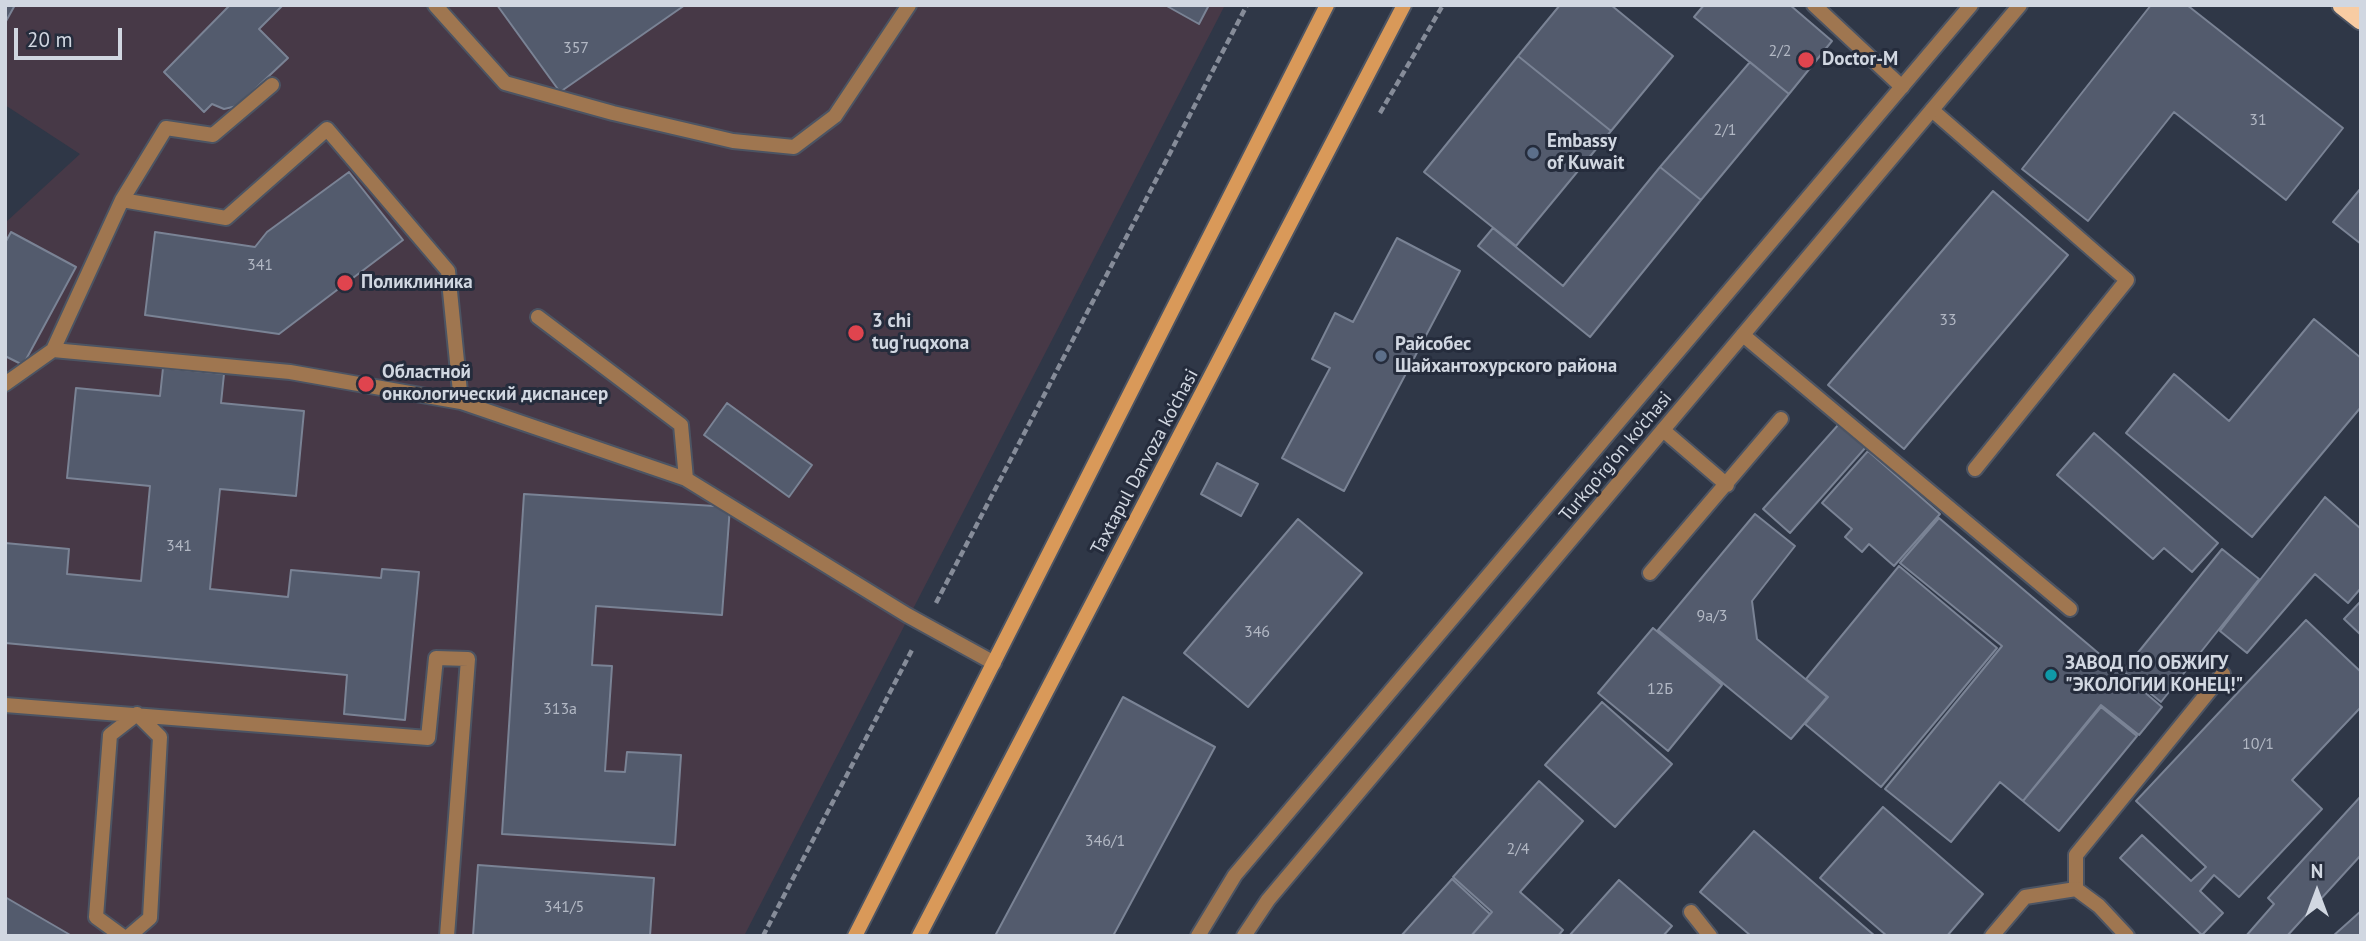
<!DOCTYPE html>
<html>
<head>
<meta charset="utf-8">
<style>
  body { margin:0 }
  #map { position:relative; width:2366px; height:941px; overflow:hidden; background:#2f3747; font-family:"PT Sans",sans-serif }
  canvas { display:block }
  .frame { position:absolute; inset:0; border:7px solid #d1d7e1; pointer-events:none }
  .north { position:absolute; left:2282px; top:857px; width:70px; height:70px; -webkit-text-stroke:5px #252c3c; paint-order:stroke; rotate:0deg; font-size:19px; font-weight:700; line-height:28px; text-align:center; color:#d1d7e1 }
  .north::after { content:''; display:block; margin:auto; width:24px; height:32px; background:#d1d7e1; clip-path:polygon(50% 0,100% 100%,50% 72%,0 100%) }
  .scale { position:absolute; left:14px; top:28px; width:108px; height:32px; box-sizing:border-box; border:4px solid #d1d7e1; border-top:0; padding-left:9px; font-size:21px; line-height:24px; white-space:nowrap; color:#d1d7e1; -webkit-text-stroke:5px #252c3c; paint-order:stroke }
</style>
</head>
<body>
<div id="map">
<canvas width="2366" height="941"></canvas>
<div class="frame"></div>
<div class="north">N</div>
<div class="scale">20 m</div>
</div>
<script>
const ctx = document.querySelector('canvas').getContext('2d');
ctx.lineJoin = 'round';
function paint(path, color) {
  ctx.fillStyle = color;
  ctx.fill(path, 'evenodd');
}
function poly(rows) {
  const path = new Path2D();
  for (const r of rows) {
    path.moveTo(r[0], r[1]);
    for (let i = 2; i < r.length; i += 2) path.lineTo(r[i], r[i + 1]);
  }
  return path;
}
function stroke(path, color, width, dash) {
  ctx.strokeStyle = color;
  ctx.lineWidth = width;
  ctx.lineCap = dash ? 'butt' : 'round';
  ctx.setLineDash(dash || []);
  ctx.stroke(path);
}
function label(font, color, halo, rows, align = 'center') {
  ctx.font = font + ' "PT Sans",sans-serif';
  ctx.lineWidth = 6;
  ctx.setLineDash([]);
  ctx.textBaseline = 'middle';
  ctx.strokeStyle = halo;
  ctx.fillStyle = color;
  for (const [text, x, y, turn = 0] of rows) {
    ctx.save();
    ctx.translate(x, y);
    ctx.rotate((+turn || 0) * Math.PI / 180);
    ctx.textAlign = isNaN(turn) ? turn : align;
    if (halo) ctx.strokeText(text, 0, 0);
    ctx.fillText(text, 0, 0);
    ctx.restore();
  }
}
paint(poly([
  [5,5,1225,5,744,936,5,936,5,223,80,154,5,105]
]), '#473947');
const building = poly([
  [5,5,15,5,5,23,5,5],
  [230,5,283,5,259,29,288,58,237,106,224,109,212,104,204,112,164,72,230,5],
  [497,5,685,5,560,92,497,5],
  [1165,5,1209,5,1199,24,1165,5],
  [1560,5,1611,5,1673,56,1611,131,1518,56,1560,5],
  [1704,5,1790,5,1832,41,1789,94,1694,17,1704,5],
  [2151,5,2187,5,2343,128,2286,200,2174,112,2088,221,2022,169,2151,5],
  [1518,56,1611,131,1516,246,1424,172,1518,56],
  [1750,62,1789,94,1701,200,1660,167,1750,62],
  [1660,167,1701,200,1590,337,1478,246,1493,228,1563,286,1660,167],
  [349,172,403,240,279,334,145,315,155,232,255,247,267,232,349,172],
  [2361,188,2361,244,2333,222,2361,188],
  [1993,191,2068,255,1904,449,1828,385,1993,191],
  [11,232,76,267,23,365,5,356,5,243,11,232],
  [1397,238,1460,271,1344,491,1282,458,1330,368,1312,359,1335,313,1353,322,1397,238],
  [2314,319,2361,358,2361,407,2252,537,2126,433,2174,374,2229,421,2314,319],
  [163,368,224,374,221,403,304,411,296,496,220,489,210,589,288,597,291,570,381,578,382,569,419,572,405,720,344,714,347,675,5,643,5,543,69,549,67,574,141,581,150,486,67,478,76,388,160,396,163,368],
  [727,403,812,465,789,497,704,435,727,403],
  [1839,424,1866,447,1790,533,1763,509,1839,424],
  [2094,433,2218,543,2192,572,2164,548,2153,559,2057,475,2094,433],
  [1868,451,1940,514,1894,566,1869,544,1862,552,1845,537,1852,529,1822,503,1868,451],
  [1217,463,1258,484,1241,516,1201,494,1217,463],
  [524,494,730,507,722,615,596,606,592,665,612,666,605,771,625,772,627,752,681,755,675,845,502,834,524,494],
  [2325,497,2361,529,2361,588,2348,603,2315,574,2247,653,2220,631,2325,497],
  [1755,514,1795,546,1752,601,1757,639,1827,697,1791,739,1658,630,1755,514],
  [1939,518,2162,707,2139,735,2101,705,2023,801,2000,782,1951,842,1885,789,2002,646,1900,563,1939,518],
  [1298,519,1362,573,1248,707,1184,653,1298,519],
  [2222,549,2259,579,2161,702,2123,671,2222,549],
  [1899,566,1997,648,1881,787,1805,724,1828,697,1806,679,1899,566],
  [2361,601,2361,635,2344,619,2361,601],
  [2306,620,2361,672,2361,707,2292,780,2322,809,2239,897,2214,875,2200,891,2223,913,2202,935,2120,858,2142,835,2191,881,2206,867,2136,801,2306,620],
  [1653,628,1722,685,1668,751,1598,693,1653,628],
  [1123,697,1215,747,1113,936,995,936,1123,697],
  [1602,702,1672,764,1615,827,1545,765,1602,702],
  [2101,707,2137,736,2059,831,2023,801,2101,707],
  [1539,781,1583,821,1520,892,1563,930,1558,936,1471,936,1492,912,1453,877,1539,781],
  [2361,796,2361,855,2287,936,2246,936,2274,904,2268,898,2361,796],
  [1883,807,1983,894,1947,936,1887,936,1820,878,1883,807],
  [1754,831,1875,936,1751,936,1700,892,1754,831],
  [478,865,654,878,650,936,473,936,478,865],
  [1452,879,1490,914,1471,936,1401,936,1452,879],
  [1619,880,1672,926,1663,936,1569,936,1619,880],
  [5,897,72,936,5,935,5,897],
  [2361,911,2361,936,2333,936,2361,911]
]);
paint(building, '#535b6d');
stroke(building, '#7a8395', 2);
const service = poly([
  [435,5,505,83,613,113,733,141,794,147,835,116,909,5],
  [1814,5,1902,87],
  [1932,110,2127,280,1975,469],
  [122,200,166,128,213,135,272,85],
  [538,317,681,425,686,479,907,615,994,663],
  [1743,335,2070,609],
  [53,350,122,200,226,218,327,129,448,271,461,402],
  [5,384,53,350,290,372,461,402,686,479],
  [1663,430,1727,485],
  [1650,573,1781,419],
  [5,705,428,738,436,658,468,659,447,936],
  [2076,889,2076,855,2223,674],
  [1691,912,1710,936],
  [122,936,96,917,110,735,137,714,160,737,150,918,129,936]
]);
const minor = poly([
  [1198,936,1235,875,1971,5],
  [1244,936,1268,900,2020,5],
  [1992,936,2025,897,2076,889,2099,906,2127,936]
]);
const secondary = poly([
  [855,936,1327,5],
  [919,936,1404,5]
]);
const trunk = poly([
  [2342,5,2361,20]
]);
stroke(service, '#4c5463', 18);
stroke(minor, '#4c5463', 18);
stroke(secondary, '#4c5463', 18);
stroke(trunk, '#4c5463', 23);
stroke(poly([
  [1380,113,1443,5],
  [936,603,1247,5],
  [763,936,913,648]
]), '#868c99', 4.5, [7, 3.5]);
stroke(service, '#9f7650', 14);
stroke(minor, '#9f7650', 14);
stroke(secondary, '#d99959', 14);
stroke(trunk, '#f8cca3', 19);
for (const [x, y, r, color] of [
  [1806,60,9,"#e0444e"],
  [1533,153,7,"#5c6f8a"],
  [345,283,9,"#e0444e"],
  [856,333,9,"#e0444e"],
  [1381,356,7,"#5c6f8a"],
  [366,384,9,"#e0444e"],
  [2051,675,7,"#0f9aa8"]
]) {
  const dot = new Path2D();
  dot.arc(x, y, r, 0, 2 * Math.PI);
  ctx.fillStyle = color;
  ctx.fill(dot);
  stroke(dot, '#252c3c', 2.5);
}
label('16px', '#b2b8c4', null, [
  ["357",576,48],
  ["2/2",1780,51],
  ["31",2258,120],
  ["2/1",1725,130],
  ["341",260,265],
  ["33",1948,320],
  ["341",179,546],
  ["9а/3",1712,616],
  ["346",1257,632],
  ["12Б",1660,689],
  ["313a",560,709],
  ["10/1",2258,744],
  ["346/1",1105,841],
  ["2/4",1518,849],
  ["341/5",564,907]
]);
label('bold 19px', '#d1d7e1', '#252c3c', [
  ["Doctor-M",1822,60],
  ["Embassy",1547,142],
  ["of Kuwait",1547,164],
  ["Поликлиника",361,283],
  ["3 chi",872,322],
  ["tug'ruqxona",872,344],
  ["Райсобес",1395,345],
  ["Шайхантохурского района",1395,367],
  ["Областной",382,373],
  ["онкологический диспансер",382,395],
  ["ЗАВОД ПО ОБЖИГУ",2065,664],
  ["\"ЭКОЛОГИИ КОНЕЦ!\"",2065,686]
], 'left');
label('19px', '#d1d7e1', '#252c3c', [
  ["Turkqo'rg'on ko'chasi",1616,457,-50],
  ["Taxtapul Darvoza ko'chasi",1145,462,-62]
]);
</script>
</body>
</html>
